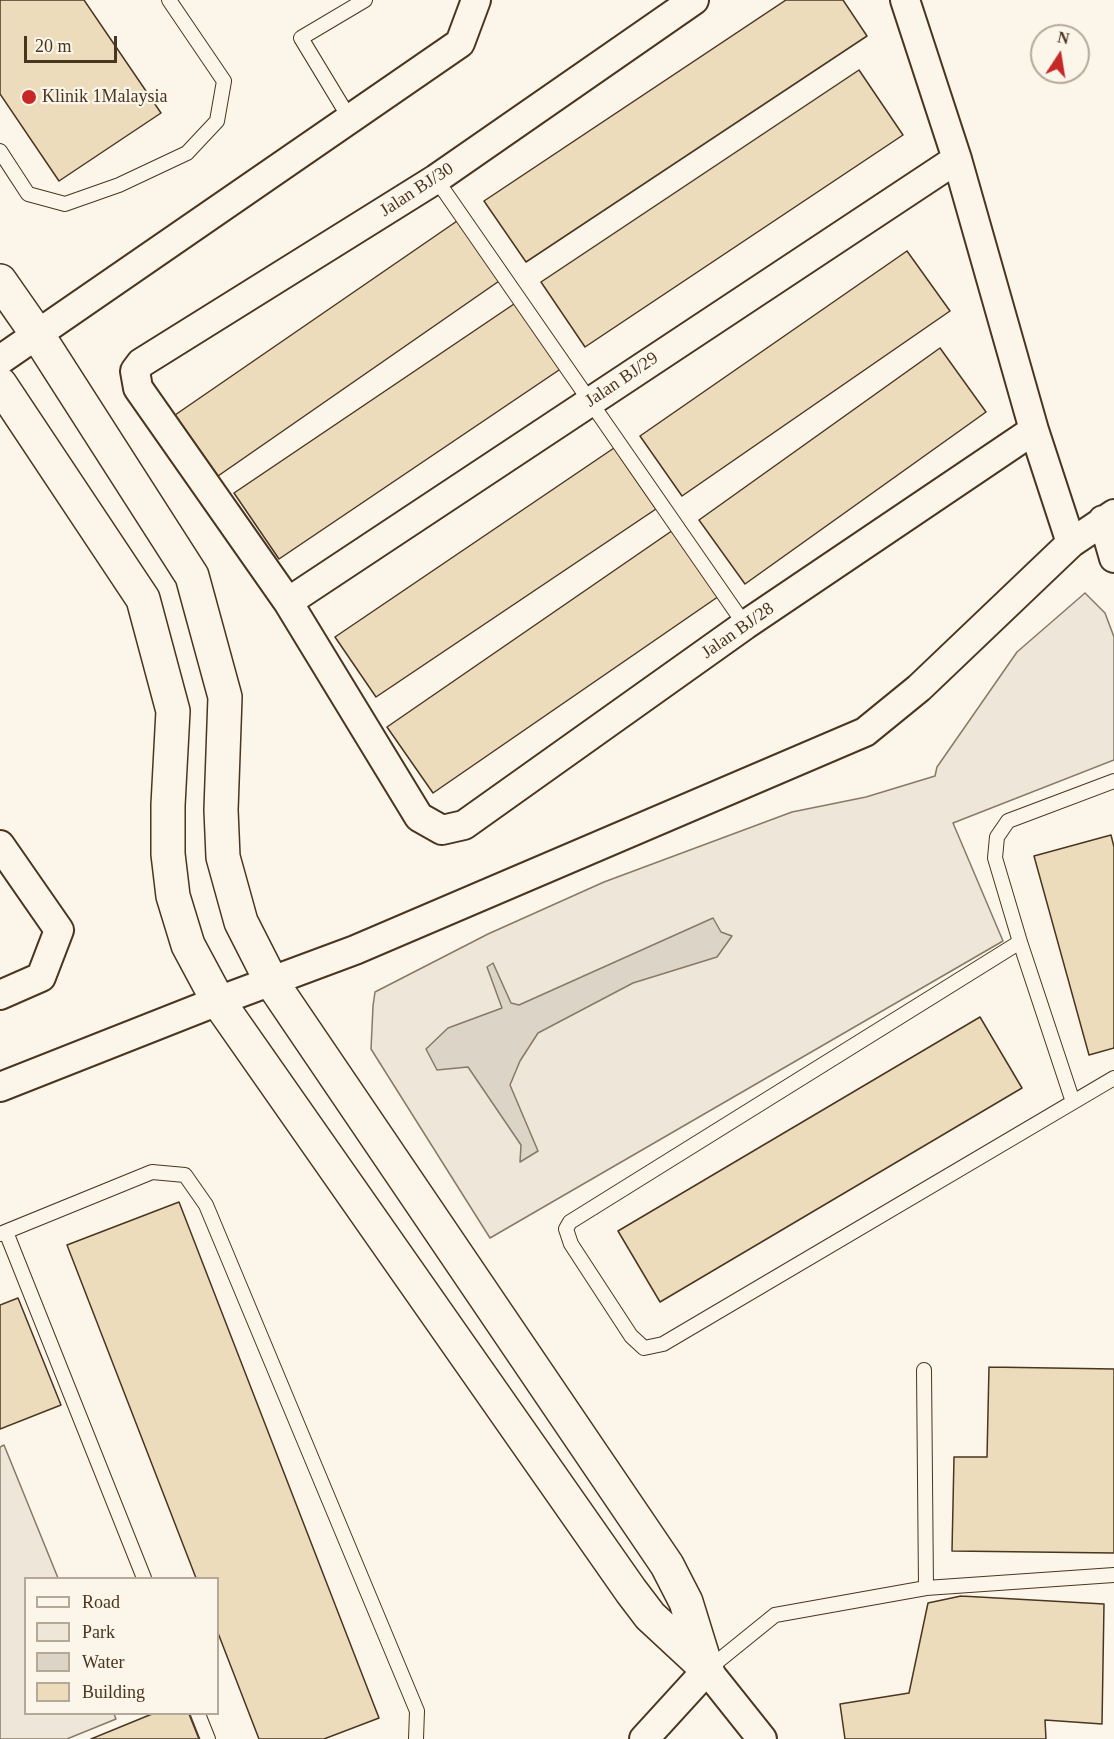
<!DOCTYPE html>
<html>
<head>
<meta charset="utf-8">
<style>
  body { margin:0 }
  #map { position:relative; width:1114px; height:1739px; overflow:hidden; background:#fbf6e9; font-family:"Times New Roman",serif }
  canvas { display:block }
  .legend { position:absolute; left:24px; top:1577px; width:195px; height:138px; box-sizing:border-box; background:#fbf6e9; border:2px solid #b4a999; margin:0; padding:8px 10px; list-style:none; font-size:18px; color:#4a3520 }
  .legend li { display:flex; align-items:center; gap:12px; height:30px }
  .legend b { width:30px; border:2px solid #b4a999 }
  .north { position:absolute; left:1030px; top:24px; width:60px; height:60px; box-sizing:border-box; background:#fbf6e9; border:2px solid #b4a999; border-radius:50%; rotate:12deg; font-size:16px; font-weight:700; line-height:24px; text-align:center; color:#4a3520 }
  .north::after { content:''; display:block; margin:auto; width:21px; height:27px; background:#c62828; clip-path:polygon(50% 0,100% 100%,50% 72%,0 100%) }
  .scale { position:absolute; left:24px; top:36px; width:93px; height:27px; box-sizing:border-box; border:3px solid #4a3520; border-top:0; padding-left:8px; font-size:18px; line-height:21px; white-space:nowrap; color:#4a3520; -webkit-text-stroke:4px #fbf6e9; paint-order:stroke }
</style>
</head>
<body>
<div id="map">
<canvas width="1114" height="1739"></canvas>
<ul class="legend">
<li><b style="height:8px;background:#fbf6e9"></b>Road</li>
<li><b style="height:16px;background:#ede6d9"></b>Park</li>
<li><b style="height:16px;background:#dcd4c6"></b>Water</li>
<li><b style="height:16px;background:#ecdcbc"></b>Building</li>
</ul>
<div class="north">N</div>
<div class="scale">20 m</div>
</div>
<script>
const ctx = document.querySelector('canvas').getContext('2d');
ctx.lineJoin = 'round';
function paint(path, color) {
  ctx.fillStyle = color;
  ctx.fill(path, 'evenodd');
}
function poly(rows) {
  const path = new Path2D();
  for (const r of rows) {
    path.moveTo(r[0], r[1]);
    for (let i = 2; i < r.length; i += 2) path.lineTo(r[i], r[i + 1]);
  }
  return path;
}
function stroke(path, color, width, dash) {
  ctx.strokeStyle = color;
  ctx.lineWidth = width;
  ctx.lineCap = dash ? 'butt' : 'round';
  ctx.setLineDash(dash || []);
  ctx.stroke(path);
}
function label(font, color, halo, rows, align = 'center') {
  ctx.font = font + ' "Times New Roman",serif';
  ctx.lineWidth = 4.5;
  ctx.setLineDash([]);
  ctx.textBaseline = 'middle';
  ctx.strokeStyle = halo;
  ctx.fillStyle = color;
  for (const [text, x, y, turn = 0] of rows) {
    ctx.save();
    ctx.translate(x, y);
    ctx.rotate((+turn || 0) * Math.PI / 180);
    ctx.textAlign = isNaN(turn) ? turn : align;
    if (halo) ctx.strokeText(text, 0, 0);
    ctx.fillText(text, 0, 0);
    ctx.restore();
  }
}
const green = poly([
  [1085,593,1105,613,1114,637,1114,760,953,823,1003,941,490,1238,371,1049,373,1006,375,992,488,934,604,882,792,812,866,797,935,776,937,767,1017,652,1085,593],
  [4,1445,58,1578,26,1578,26,1714,114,1714,116,1719,67,1739,0,1739,0,1447,4,1445]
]);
paint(green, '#ede6d9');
stroke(green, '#887966', 1.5);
const water = poly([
  [713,918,721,932,732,936,717,957,633,983,538,1033,520,1061,510,1085,538,1151,520,1162,521,1145,468,1067,437,1070,426,1049,448,1028,502,1008,487,967,493,963,511,1003,519,1005,713,918]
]);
paint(water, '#dcd4c6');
stroke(water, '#887966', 1.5);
const building = poly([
  [0,0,84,0,161,113,59,181,0,94,0,0],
  [786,0,843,0,867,36,526,262,484,201,786,0],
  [859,70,903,135,585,347,541,282,859,70],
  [460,219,502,279,218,476,175,415,460,219],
  [907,251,950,311,682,496,640,436,907,251],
  [517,302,562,368,279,559,234,493,517,302],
  [940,348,986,412,745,584,699,520,940,348],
  [614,448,656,509,376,697,335,637,614,448],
  [676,528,722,594,433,793,387,727,676,528],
  [1111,835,1114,847,1114,1048,1089,1055,1034,856,1111,835],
  [980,1017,1022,1088,660,1302,618,1231,980,1017],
  [179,1202,379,1718,324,1739,259,1739,218,1633,218,1578,196,1578,67,1245,179,1202],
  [18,1298,61,1405,0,1429,0,1305,18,1298],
  [989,1367,1114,1369,1114,1553,952,1551,954,1457,987,1457,989,1367],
  [961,1596,1104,1604,1102,1724,1045,1720,1046,1739,845,1739,840,1704,909,1693,928,1603,961,1596],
  [152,1714,189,1714,199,1739,91,1739,152,1714]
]);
paint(building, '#ecdcbc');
stroke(building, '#4a3520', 1.5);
const lane = poly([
  [350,119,301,38,365,0],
  [0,151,28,194,65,204,119,185,187,153,217,121,224,81,169,0],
  [436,179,745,625],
  [1020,942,570,1222,566,1229,571,1244,631,1336,644,1348,663,1344,1114,1078],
  [1073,1102,1020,942,995,858,997,837,1008,821,1114,781],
  [6,1232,144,1578],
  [0,1234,152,1172,185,1175,206,1205,417,1711,416,1739],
  [924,1370,926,1588],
  [707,1670,775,1615,926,1588,1114,1575],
  [198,1714,208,1739]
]);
const street = poly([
  [694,0,436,179,141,363,135,371,138,388,288,602,419,817,442,830,464,825,745,625,1034,430],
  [905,0,957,159,1034,430,1071,543],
  [0,360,460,43,476,0],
  [1103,520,1114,558],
  [288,602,957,159],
  [0,845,59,930,41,977,0,995],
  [0,1087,218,1001,355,950,865,732,919,688,1071,543,1114,514],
  [644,1739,707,1670,762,1739]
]);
const secondary = poly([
  [0,281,37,334,192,576,225,697,221,810,223,857,241,922,271,981,667,1565,686,1602,707,1670],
  [0,384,143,599,173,711,168,805,168,854,173,896,188,945,218,1001,631,1591,650,1616,706,1668]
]);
stroke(lane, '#4a3520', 16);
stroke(street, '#4a3520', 32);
stroke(secondary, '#4a3520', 36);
stroke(lane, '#fbf6e9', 14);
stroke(street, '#fbf6e9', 28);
stroke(secondary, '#fbf6e9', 33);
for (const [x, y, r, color] of [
  [29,97,8,"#c62828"]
]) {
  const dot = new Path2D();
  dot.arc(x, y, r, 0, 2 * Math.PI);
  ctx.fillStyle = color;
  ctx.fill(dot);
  stroke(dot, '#fbf6e9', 2);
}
label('18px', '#4a3520', '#fbf6e9', [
  ["Klinik 1Malaysia",42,97]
], 'left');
label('18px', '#4a3520', '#fbf6e9', [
  ["Jalan BJ/30",417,190,-33],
  ["Jalan BJ/29",622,380,-34],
  ["Jalan BJ/28",738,631,-35]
]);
</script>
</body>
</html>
